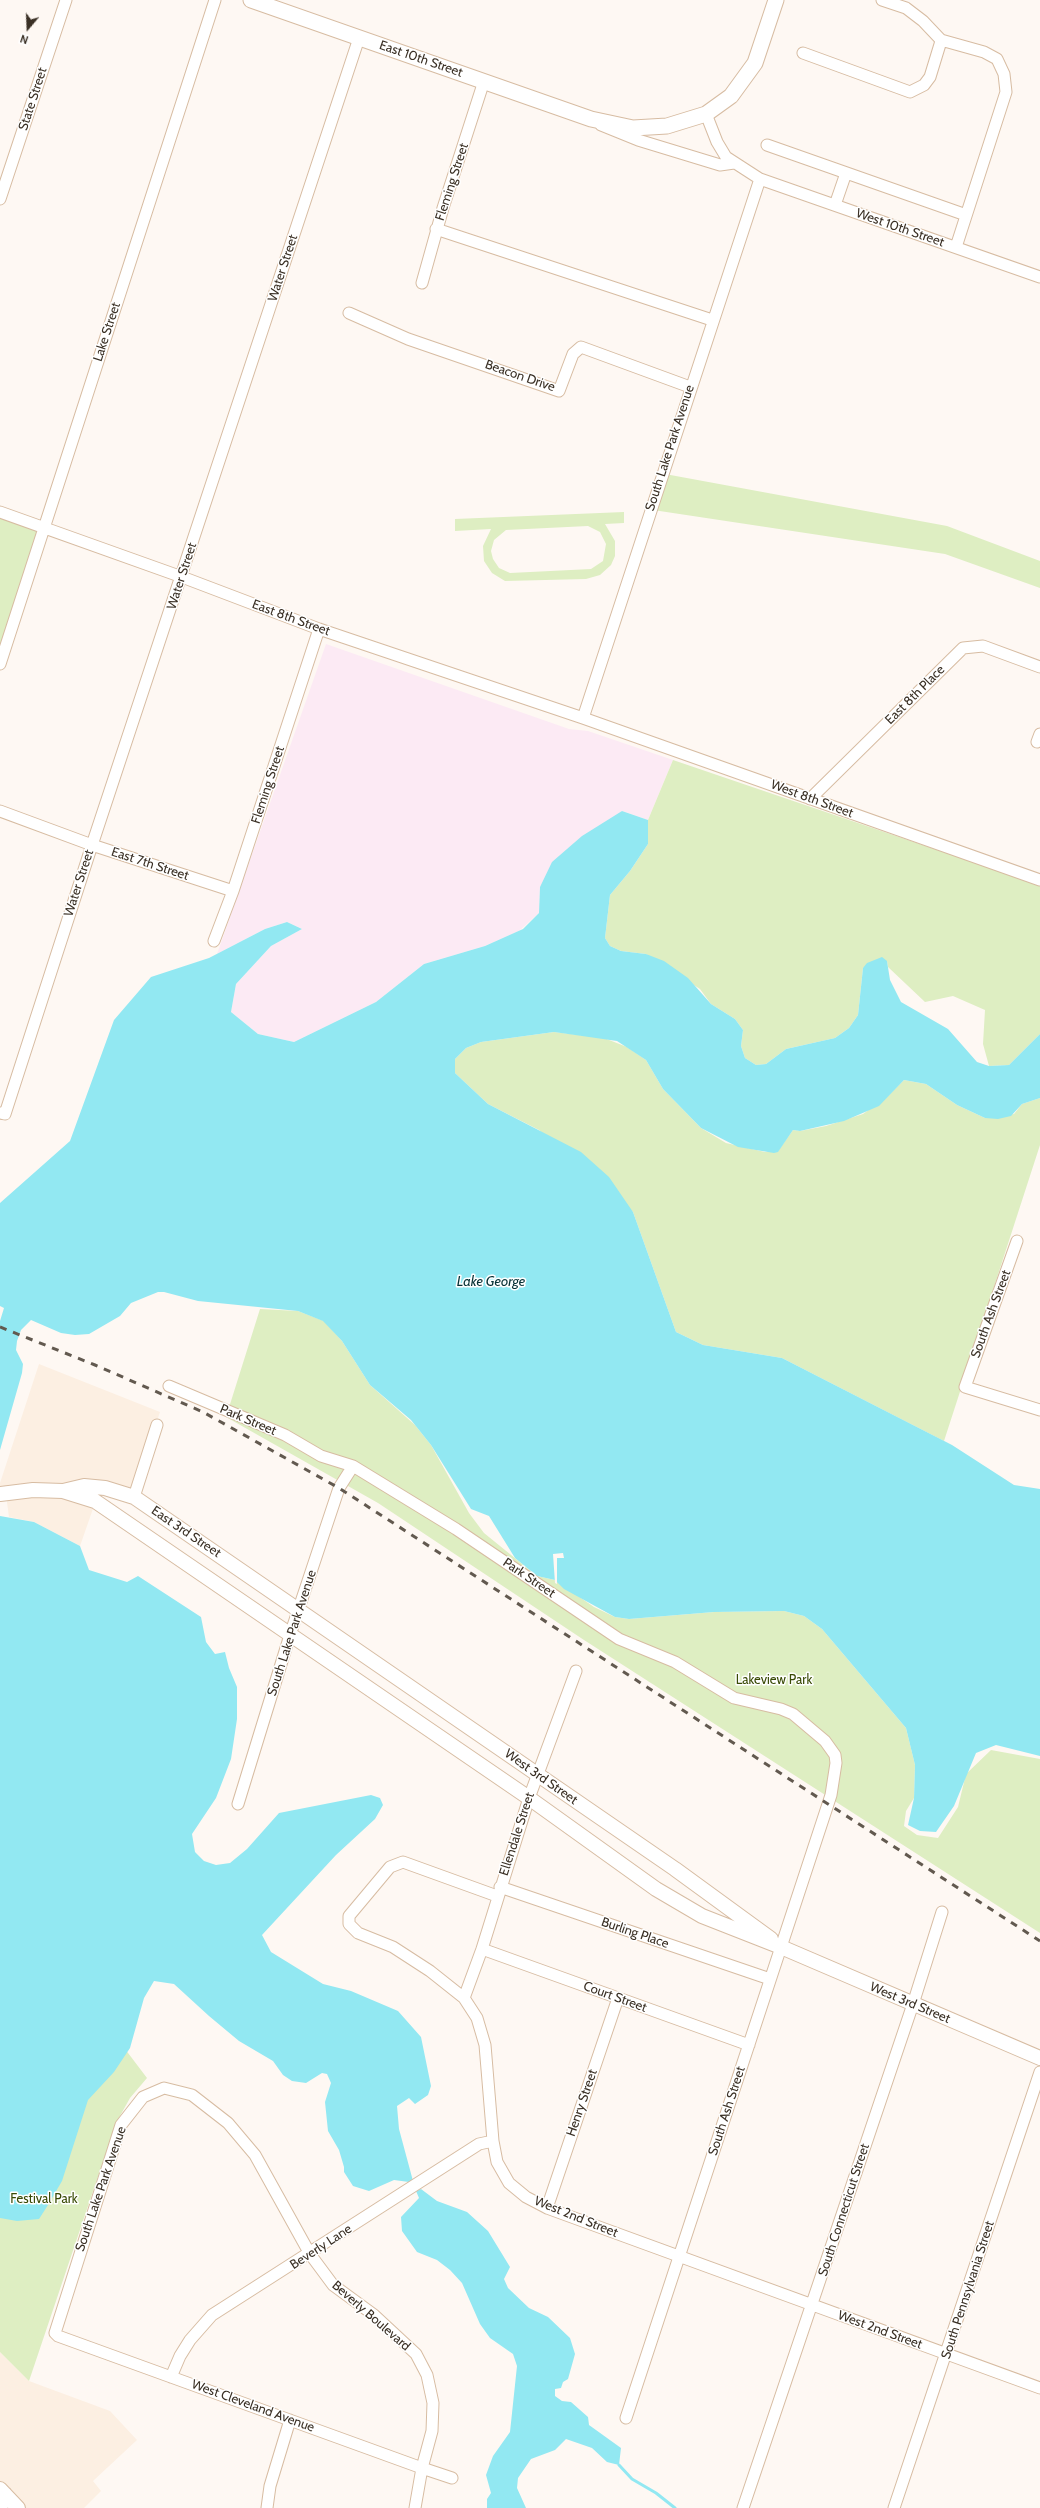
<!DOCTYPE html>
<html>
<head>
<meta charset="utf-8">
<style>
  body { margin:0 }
  #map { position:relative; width:1040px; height:2508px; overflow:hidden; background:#fef8f3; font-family:Cabin,sans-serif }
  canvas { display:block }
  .north { position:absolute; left:8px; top:8px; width:40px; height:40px; -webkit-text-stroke:3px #fff; paint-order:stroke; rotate:199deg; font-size:11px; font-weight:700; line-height:16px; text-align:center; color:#3a3025 }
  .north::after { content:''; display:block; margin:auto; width:14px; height:18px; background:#3a3025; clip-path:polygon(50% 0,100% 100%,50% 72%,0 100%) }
</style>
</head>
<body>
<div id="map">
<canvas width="1040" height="2508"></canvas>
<div class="north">N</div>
</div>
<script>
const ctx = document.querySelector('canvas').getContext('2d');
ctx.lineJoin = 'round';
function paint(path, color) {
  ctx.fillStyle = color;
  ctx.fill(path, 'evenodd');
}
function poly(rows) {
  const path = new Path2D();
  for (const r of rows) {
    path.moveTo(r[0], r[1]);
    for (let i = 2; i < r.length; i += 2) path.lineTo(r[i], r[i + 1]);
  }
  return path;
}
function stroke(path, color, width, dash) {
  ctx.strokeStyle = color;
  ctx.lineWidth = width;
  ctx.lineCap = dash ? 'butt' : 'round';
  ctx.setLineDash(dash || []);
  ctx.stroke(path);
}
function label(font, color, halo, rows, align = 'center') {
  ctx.font = font + ' Cabin,sans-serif';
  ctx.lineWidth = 3;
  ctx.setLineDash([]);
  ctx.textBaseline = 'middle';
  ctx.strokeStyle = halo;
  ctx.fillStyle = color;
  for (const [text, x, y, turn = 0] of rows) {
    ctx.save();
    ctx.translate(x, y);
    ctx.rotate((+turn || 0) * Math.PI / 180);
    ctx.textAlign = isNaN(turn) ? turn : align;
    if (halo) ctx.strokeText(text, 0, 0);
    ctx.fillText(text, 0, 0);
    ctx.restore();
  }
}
paint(poly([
  [39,1364,160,1412,132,1495,124,1492,0,1492,0,1483],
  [37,1492,95,1503,80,1546,34,1522,9,1517,6,1495],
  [0,2352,29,2381,110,2411,137,2440,93,2481,101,2491,84,2508,14,2508,6,2499,0,2508]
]), '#fcefe2');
paint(poly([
  [326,644,569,729,588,731,673,760,648,820,622,811,540,887,539,913,519,931,485,946,424,964,376,1002,294,1042,258,1034,231,1012,236,984,271,946,302,929,287,922,265,929,217,954]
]), '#fceaf4');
paint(poly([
  [665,474,947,526,1040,561,1040,588,945,554,653,510],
  [624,512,624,523,605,524,615,541,615,556,611,565,600,575,586,579,505,581,492,573,484,561,483,546,491,529,455,531,455,519],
  [588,526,600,532,606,544,603,561,591,569,510,573,499,568,493,559,491,551,494,540,506,530],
  [0,515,40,529,0,655],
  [673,760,1040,885,1040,1034,1009,1065,989,1066,983,1044,985,1010,953,996,925,1002,888,967,887,961,863,968,858,1015,849,1028,835,1038,786,1049,766,1064,756,1065,745,1058,741,1046,743,1030,735,1019,711,1004,700,989,646,954,621,951,610,946,605,938,610,895,630,871,648,844,648,820],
  [554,1032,604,1038,627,1047,646,1060,663,1089,701,1128,726,1143,765,1152,778,1151,793,1130,800,1131,826,1126,863,1114,888,1096,904,1080,926,1084,957,1105,985,1118,1014,1114,1022,1104,1040,1098,1040,1145,944,1441,782,1358,703,1345,676,1332,633,1212,539,1130,488,1104,455,1073,455,1059,466,1048,481,1042],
  [260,1309,298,1311,324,1321,342,1341,370,1385,415,1425,431,1445,469,1513,484,1533,537,1576,555,1580,594,1607,615,1617,629,1619,714,1612,784,1611,804,1616,822,1629,906,1728,915,1765,914,1798,906,1811,904,1826,917,1835,938,1838,958,1807,966,1774,991,1750,1040,1759,1040,1933,584,1640,378,1503,226,1417],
  [122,2045,147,2078,130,2098,116,2123,29,2381,0,2352,0,2138,80,2094]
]), '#deeec2');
paint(poly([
  [622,811,648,820,648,844,630,871,610,895,605,938,610,946,621,951,646,954,664,961,688,978,711,1004,735,1019,743,1030,741,1046,745,1058,756,1065,766,1064,786,1049,835,1038,849,1028,858,1015,863,968,867,963,882,957,887,961,890,980,901,1002,948,1029,977,1062,989,1066,1009,1065,1040,1034,1040,1098,1022,1104,1011,1116,998,1119,985,1118,957,1105,926,1084,904,1080,879,1106,844,1121,800,1131,793,1130,778,1152,774,1153,738,1147,701,1128,663,1089,646,1060,617,1041,554,1032,481,1042,466,1048,455,1059,455,1073,488,1104,581,1152,609,1177,633,1212,676,1332,703,1345,782,1358,952,1445,1014,1485,1040,1489,1040,1756,996,1745,976,1753,954,1806,936,1832,920,1831,908,1825,914,1798,915,1765,906,1728,822,1629,804,1616,784,1611,714,1612,629,1619,615,1617,564,1589,555,1580,537,1576,515,1558,489,1516,471,1509,431,1445,411,1420,370,1385,342,1341,323,1321,298,1311,198,1301,164,1292,158,1292,131,1303,120,1316,89,1334,75,1335,61,1333,31,1320,21,1330,17,1341,16,1350,23,1364,22,1373,0,1450,0,1321,4,1308,0,1306,0,1203,70,1141,114,1020,151,977,209,958,265,929,287,922,302,929,271,946,236,984,231,1012,258,1034,294,1042,376,1002,424,964,485,946,523,929,539,913,540,887,552,862,582,836],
  [0,1516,34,1522,80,1546,89,1570,127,1582,138,1576,201,1617,206,1642,215,1654,225,1652,229,1668,237,1687,237,1719,231,1759,216,1798,192,1834,195,1852,204,1861,216,1865,230,1863,247,1849,279,1813,371,1795,380,1798,383,1805,375,1819,336,1855,262,1935,271,1952,323,1984,351,1991,398,2011,421,2037,431,2086,428,2095,415,2104,409,2098,397,2106,399,2129,413,2181,409,2182,394,2180,369,2191,353,2186,344,2172,344,2167,339,2150,328,2131,325,2102,331,2083,327,2074,322,2073,306,2083,292,2081,283,2075,273,2061,239,2041,209,2016,174,1984,154,1981,144,1998,130,2048,114,2072,88,2100,62,2181,48,2205,39,2219,17,2221,0,2218],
  [421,2189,437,2201,467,2212,488,2231,510,2267,504,2279,508,2288,529,2308,548,2317,570,2338,575,2354,568,2379,563,2382,561,2388,555,2389,555,2396,562,2401,571,2402,588,2417,589,2425,621,2448,619,2465,607,2462,592,2448,566,2439,555,2450,531,2459,518,2478,517,2488,526,2508,487,2508,487,2499,491,2493,486,2475,493,2456,510,2432,517,2366,513,2354,490,2338,480,2324,462,2283,450,2270,437,2260,417,2252,402,2231,401,2217,419,2198,416,2191]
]), '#92e8f2');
paint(poly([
  [563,1553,564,1558,557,1558,557,1584,555,1583,553,1554]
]), '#fef8f3');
stroke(poly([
  [619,2465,632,2479,656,2493,675,2508]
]), '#92e8f2', 3);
const minor = poly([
  [882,0,906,8,923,21,941,40,984,52,997,59,1004,74,1006,92,956,247],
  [803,53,910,92,924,85,930,77,941,41],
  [706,114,717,142,726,157,760,179,1040,277],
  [601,125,638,140,720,165,734,163],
  [767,145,966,215],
  [0,199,66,0],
  [835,205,846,173],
  [436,229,712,320],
  [422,283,443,208,484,81],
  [349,313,408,339,559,391,573,354,581,347,690,387],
  [0,512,182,577,319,629,583,718,1040,880],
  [0,664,215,0],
  [583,718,760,179],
  [1037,742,1040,734],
  [810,799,963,648,983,646,1040,667],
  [0,811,92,845,233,891],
  [214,941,233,891,319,629],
  [0,1113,5,1114,92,845,359,38],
  [1017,1241,965,1387,1040,1410],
  [169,1386,285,1435,321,1456,353,1466,456,1529,619,1639,675,1662,734,1698,781,1709,793,1714,825,1741,835,1755,836,1763,831,1795,626,2418],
  [134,1497,157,1425],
  [238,1804,290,1635,339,1488,353,1466],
  [500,1887,770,1979],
  [497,1896,403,1862,390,1867,349,1916,349,1924,358,1933,393,1947,430,1971,464,1998,477,2018,485,2045,493,2141,497,2162,509,2183,526,2197,547,2208,1040,2388],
  [482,1949,749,2045],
  [464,1998,482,1949,529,1798,576,1671],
  [547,2208,618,1998],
  [171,2377,180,2356,190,2340,212,2315,479,2144,493,2141],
  [267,2508,270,2486,290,2420],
  [415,2508,422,2468,432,2431,433,2403,427,2375,416,2354,374,2315,333,2285,310,2254,255,2155,228,2123,192,2095,164,2088,143,2097,121,2125,55,2333,58,2336,422,2468,452,2478],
  [743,2508,913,2004,942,1912],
  [894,2508,1040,2072]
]);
const tertiary = poly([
  [63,1491,95,1501,529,1798,656,1889,702,1916,781,1947,1040,2058],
  [0,1494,33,1490,63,1491,84,1486,105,1488,134,1497,675,1869,771,1939],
  [0,2489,18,2508],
  [0,2508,5,2494]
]);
const secondary = poly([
  [251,0,591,119,633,128,667,126,706,114,731,96,755,63,776,0]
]);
stroke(minor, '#d7bca2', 13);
stroke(tertiary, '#d7bca2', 16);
stroke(secondary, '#d7bca2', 17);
stroke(minor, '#fff', 11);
stroke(tertiary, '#fff', 14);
stroke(secondary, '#fff', 15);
stroke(poly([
  [0,1327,95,1365,203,1412,339,1488,1040,1941]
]), '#62594f', 3, [7, 7]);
label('13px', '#3a3025', '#fff', [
  ["East 10th Street",421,59,19],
  ["State Street",33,99,-72],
  ["Fleming Street",452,182,-72],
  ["West 10th Street",900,228,19],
  ["Water Street",283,268,-72],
  ["Lake Street",107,332,-72],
  ["Beacon Drive",520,376,19],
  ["South Lake Park Avenue",670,448,-72],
  ["Water Street",182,576,-72],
  ["East 8th Street",291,618,20],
  ["East 8th Place",915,695,-45],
  ["Fleming Street",268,785,-72],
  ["West 8th Street",812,799,20],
  ["East 7th Street",150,864,18],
  ["Water Street",79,883,-72],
  ["South Ash Street",991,1314,-70],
  ["Park Street",248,1420,23],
  ["East 3rd Street",186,1532,34],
  ["Park Street",529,1578,34],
  ["South Lake Park Avenue",292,1633,-72],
  ["West 3rd Street",541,1777,35],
  ["Ellendale Street",517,1834,-72],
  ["Burling Place",635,1933,19],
  ["Court Street",615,1997,20],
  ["West 3rd Street",910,2003,23],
  ["Henry Street",582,2103,-71],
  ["South Ash Street",727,2111,-72],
  ["South Lake Park Avenue",101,2189,-71],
  ["South Connecticut Street",844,2210,-72],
  ["West 2nd Street",576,2217,22],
  ["Beverly Lane",321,2247,-33],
  ["South Pennsylvania Street",968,2290,-72],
  ["Beverly Boulevard",371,2316,41],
  ["West 2nd Street",880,2330,20],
  ["West Cleveland Avenue",253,2406,20]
]);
label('13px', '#394a05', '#fff', [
  ["Lakeview Park",774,1680],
  ["Festival Park",44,2199]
]);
label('italic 14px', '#063136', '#fff', [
  ["Lake George",491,1282]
]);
</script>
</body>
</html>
